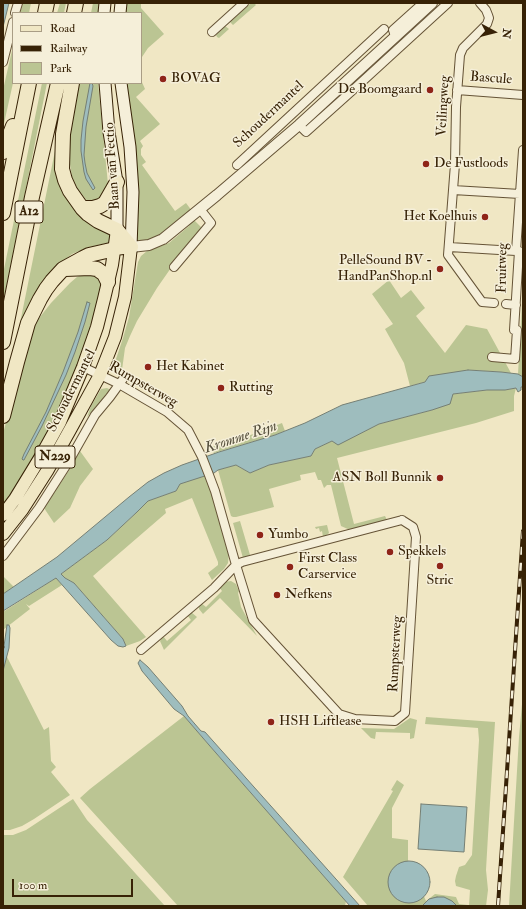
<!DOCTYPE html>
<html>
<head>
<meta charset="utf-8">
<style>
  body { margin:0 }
  #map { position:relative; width:526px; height:909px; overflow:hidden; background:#f0e7c4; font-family:"IM FELL Double Pica",serif }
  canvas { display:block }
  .frame { position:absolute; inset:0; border:4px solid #372206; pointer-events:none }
  .legend { position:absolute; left:12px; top:12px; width:130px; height:72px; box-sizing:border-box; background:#f5efd9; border:1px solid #a99d85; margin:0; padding:5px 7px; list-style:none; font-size:12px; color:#372206 }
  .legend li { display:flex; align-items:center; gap:8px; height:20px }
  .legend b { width:20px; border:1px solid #a99d85 }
  .north { position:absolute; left:474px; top:12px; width:40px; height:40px; -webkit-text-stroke:3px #f5efd9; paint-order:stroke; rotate:97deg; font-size:11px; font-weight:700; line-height:16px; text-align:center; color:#372206 }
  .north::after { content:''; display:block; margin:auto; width:14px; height:18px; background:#372206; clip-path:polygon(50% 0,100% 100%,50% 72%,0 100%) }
  .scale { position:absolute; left:12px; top:879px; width:121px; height:18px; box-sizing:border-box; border:2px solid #372206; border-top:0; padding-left:5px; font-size:12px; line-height:14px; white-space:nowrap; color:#372206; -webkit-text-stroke:3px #f5efd9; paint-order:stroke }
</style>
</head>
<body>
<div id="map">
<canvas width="526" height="909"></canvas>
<div class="frame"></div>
<ul class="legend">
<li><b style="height:5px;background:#f0e7c4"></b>Road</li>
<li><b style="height:5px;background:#372206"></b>Railway</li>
<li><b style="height:11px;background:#bbc593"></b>Park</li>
</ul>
<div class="north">N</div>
<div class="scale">100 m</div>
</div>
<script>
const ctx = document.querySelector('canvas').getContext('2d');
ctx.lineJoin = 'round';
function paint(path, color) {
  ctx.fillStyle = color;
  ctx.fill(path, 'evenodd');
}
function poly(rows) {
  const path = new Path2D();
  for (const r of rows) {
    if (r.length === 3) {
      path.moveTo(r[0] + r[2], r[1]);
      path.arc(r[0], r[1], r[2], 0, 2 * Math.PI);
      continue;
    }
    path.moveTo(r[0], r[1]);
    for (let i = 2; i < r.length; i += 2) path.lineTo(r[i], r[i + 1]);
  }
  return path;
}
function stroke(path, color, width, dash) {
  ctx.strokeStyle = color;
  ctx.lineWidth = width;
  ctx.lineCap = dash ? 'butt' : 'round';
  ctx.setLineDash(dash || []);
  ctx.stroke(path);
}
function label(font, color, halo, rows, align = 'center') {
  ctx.font = font + ' "IM FELL Double Pica",serif';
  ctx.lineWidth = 3;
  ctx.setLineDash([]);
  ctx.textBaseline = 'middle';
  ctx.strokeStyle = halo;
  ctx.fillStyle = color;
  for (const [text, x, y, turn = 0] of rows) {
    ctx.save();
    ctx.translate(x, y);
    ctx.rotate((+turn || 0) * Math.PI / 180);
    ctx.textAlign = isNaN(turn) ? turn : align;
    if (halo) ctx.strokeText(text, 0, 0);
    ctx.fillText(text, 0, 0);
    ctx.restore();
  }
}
paint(poly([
  [23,3,31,3,29,13,20,13],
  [60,3,66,3,64,13,57,13],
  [93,3,104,3,102,13,91,13],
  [126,3,141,3,141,8,164,34,148,48,142,57,141,62,141,13,125,13],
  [251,3,254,3,256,5,233,25,230,22],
  [225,26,229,29,219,38,217,37,216,35],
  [13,46,13,83,3,128,3,90],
  [141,80,145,89,136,97,160,124,140,141,143,146,141,149,141,155,146,162,142,165,175,211,186,203,192,211,159,236,149,240,136,242,125,83,141,83],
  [42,83,47,83,3,303,3,274],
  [78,83,98,83,108,184,102,197,97,200,92,202,87,201,77,188,72,177,69,158,69,149,71,123],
  [57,141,58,164,106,231,112,236,111,242,89,247,72,254,58,265,7,387],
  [193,219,202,228,180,255,157,288,137,321,130,336,125,348,122,370,120,374,118,374,114,368,114,365,123,338,129,317,138,262,141,256,147,251,169,243,189,226,190,221],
  [82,275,93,275,100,281,101,285,101,294,82,356,58,413,40,448,3,507,3,434,26,342,36,322,51,303,70,283,77,277],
  [389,280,401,298,411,290,425,308,416,316,445,353,466,325,487,329,511,373,501,372,468,370,410,386,404,363,385,329,393,324,372,294],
  [523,287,523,377,518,374],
  [107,388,109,389,110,392,87,417,91,406,101,389],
  [516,388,514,396,514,411,476,423,337,458,354,524,385,516,387,520,350,530,341,526,331,485,327,485,324,488,321,480,318,480,315,472,300,475,301,480,269,489,274,507,236,517,233,517,231,516,218,470,236,465,250,473,269,465,311,456,315,449,332,441,338,444,379,424,432,410,453,394,487,390,505,390],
  [282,423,285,431,275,435,214,453,210,447,257,433],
  [80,451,93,469,80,486,70,508,54,523,44,508,70,469],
  [205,475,219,513,229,553,228,563,224,569,212,580,208,573,218,565,218,562,192,498,165,509,166,513,93,576,146,637,140,641,126,646,123,639,74,583,65,578,61,574,107,540,137,512,148,501,176,491,179,484],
  [240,521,250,555,243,558,233,523],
  [327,525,329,533,327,535,323,537,322,531,320,532,319,528,316,529,315,527],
  [3,576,14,587,3,594],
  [56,578,62,585,29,606,26,604,30,609,3,630,3,612],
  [231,581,236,584,238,589,239,591,238,593,241,607,257,636,220,598,203,614,199,609,199,606,201,603,206,607,222,591,219,587,224,582],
  [191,612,197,617,164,650,160,641,163,636,167,641,191,620,187,615],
  [3,649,44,730,49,727,51,761,56,767,51,772,70,795,34,819,22,826,10,830,3,830],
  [523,693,523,906,509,906,519,737],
  [184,716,209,745,346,901,345,906,178,906,80,798,90,789],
  [426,717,495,722,488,835,486,870,488,890,486,906,469,906,470,890,456,886,455,881,456,876,459,867,465,865,472,855,479,740,478,728,425,724],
  [410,718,417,720,414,738,410,739,410,733,376,732,375,739,371,738,361,728,394,729],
  [397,780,404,785,392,808,392,838,408,840,408,860,426,901,435,894,456,897,459,904,468,905,468,906,368,906,343,877,393,791,391,790],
  [73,799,87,820,165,906,3,906,3,835,13,835,26,830]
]), '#bbc593');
const water = poly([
  [3,3,9,3,3,27,3,3],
  [90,83,92,83,93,86,86,127,84,155,85,163,87,173,95,188,93,190,86,179,84,172,81,151,81,140,83,121,90,83],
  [87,302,90,303,85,322,75,352,66,375,42,426,25,458,24,460,23,460,22,459,24,454,46,412,63,372,78,332,87,302],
  [468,370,501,372,518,374,523,377,523,387,521,387,521,390,518,392,516,388,505,390,487,390,453,394,450,404,432,410,379,424,338,445,332,441,315,449,311,456,269,465,250,473,236,465,218,470,214,473,180,484,176,491,148,501,137,512,107,540,61,574,65,578,74,583,123,639,126,646,123,647,118,646,111,640,56,578,3,611,3,594,57,557,129,497,148,482,164,473,182,465,219,452,275,435,305,423,342,405,360,400,425,382,429,376,468,370],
  [7,625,9,625,10,628,9,648,3,671,3,650,4,648,5,647,4,646,7,625],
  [140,660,148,667,182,706,188,716,201,731,205,732,360,906,350,906,335,889,209,745,184,716,174,709,142,671,138,663,140,660],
  [421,804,467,807,464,852,418,849,421,804],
  [409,882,21],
  [437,897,444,897,452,901,457,906,422,906,429,899,437,897]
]);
paint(water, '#9ebdbe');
stroke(water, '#757f74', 1);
const minor = poly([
  [480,3,486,10,488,15,489,18,487,24,463,48,460,55,456,107,455,164,448,255,482,302,494,303],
  [15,13,18,3],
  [212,32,244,3],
  [395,36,393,30,423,3],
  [3,62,13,22],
  [457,90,523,95],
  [299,125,306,132,354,89,448,3],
  [237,165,384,29],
  [453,190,520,194],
  [449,247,516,251],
  [174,267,211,223,200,209],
  [506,304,516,305],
  [492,357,515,359,517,330,514,330,519,251,516,251,523,150],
  [83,367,119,384,167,412,188,430,202,457,209,475,215,491,236,565,214,588,141,650],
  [402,520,413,527,416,537,405,713,395,721,355,719,339,714,253,620,236,565,242,562,402,520],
  [3,556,39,508,69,461,95,415,110,397,123,379]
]);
const tertiary = poly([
  [131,247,149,245,163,239,217,195,299,125,432,3]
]);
const secondary = poly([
  [104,13,105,3],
  [120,13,121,3],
  [105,83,109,132,117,182,117,230],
  [121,83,130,147,133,192,131,247]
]);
const primary = poly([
  [3,515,15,499,40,458,60,422,83,367,97,327,104,299,112,265,117,230],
  [3,534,22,510,47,471,71,428,100,375,115,337,125,297,131,247,115,249]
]);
const motorway = poly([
  [45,13,47,3],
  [74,13,76,3],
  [72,83,63,134,62,169,65,180,70,191,82,208,88,214,98,221,117,230,131,247],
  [3,152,13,126],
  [82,208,93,208,100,206,105,203,117,182],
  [3,213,29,83],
  [65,269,90,268,97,269,104,274,108,282],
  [3,342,32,197,58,83],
  [3,416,17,362,28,323,40,299,46,289,52,281,63,269,83,258,89,255,115,249]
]);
stroke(minor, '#655336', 10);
stroke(tertiary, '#655336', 12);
stroke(secondary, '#372206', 13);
stroke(primary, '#372206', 14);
stroke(motorway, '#372206', 16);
stroke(minor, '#f5efd9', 8);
stroke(tertiary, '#f5efd9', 10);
stroke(secondary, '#f5efd9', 11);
stroke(primary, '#f0e7c4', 12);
stroke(motorway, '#f0e7c4', 14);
const rail = poly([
  [498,906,523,531]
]);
stroke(rail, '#372206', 4);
stroke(rail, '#f5efd9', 2.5, [8]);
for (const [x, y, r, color] of [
  [163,79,4,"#8f2418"],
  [430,90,4,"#8f2418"],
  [426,164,4,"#8f2418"],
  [485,217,4,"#8f2418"],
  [440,269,4,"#8f2418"],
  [148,367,4,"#8f2418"],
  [221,388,4,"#8f2418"],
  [440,478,4,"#8f2418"],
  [260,535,4,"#8f2418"],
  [390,552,4,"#8f2418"],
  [440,566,4,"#8f2418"],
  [290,567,4,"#8f2418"],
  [277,595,4,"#8f2418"],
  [271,722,4,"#8f2418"]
]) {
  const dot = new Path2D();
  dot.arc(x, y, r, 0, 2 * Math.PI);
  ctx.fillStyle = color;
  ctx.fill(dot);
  stroke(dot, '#f5efd9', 1.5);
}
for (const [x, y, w] of [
  [29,212,28],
  [55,457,40]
]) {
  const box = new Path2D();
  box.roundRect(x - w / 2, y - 11, w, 22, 3);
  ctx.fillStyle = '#f5efd9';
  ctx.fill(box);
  stroke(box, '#372206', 1);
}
label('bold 13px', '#372206', null, [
  ["A12",29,212],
  ["N229",55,457]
]);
label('14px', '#372206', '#f5efd9', [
  ["BOVAG",171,79],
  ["De Boomgaard",422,90,"right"],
  ["De Fustloods",434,164],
  ["Het Koelhuis",477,217,"right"],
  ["PelleSound BV -",432,261,"right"],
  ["HandPanShop.nl",432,277,"right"],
  ["Het Kabinet",156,367],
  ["Rutting",229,388],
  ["ASN Boll Bunnik",432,478,"right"],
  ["Yumbo",268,535],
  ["Spekkels",398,552],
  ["First Class",298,559],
  ["Carservice",298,575],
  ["Stric",440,581,"center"],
  ["Nefkens",285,595],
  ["HSH Liftlease",279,722]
], 'left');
label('14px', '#372206', '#f5efd9', [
  ["Bascule",491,79,4],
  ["Veilingweg",444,106,-87],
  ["Schoudermantel",269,115,-43],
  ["Baan van Fectio",113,166,-94],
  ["Fruitweg",503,268,-89],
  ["Rumpsterweg",143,385,30],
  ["Schoudermantel",72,391,-63],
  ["Rumpsterweg",396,654,-87]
]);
label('italic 15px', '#56503d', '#f5efd9', [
  ["Kromme Rijn",241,438,-18]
]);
</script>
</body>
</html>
